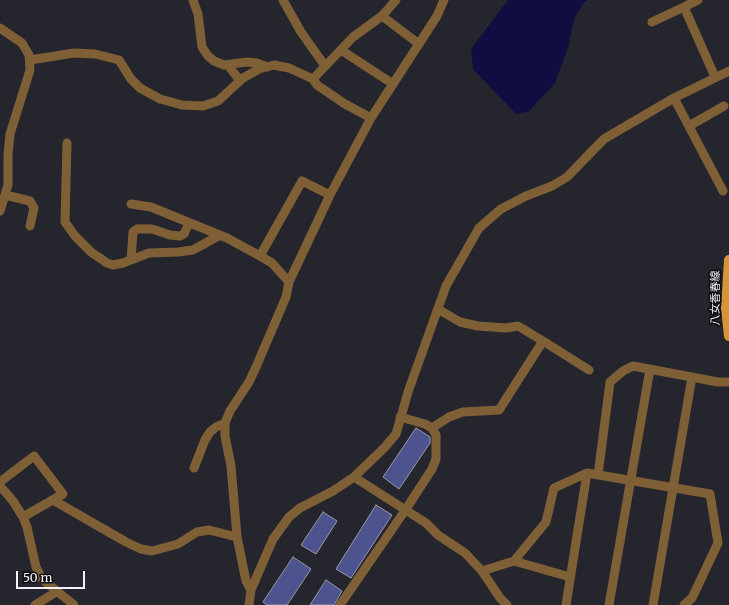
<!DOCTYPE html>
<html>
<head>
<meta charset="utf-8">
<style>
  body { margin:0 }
  #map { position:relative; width:729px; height:605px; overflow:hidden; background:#25262d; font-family:Merriweather,serif }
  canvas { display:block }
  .scale { position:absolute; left:16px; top:571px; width:69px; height:18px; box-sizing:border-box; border:2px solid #f1f2f7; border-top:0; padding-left:5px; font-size:12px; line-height:14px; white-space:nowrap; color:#f1f2f7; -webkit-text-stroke:3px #0f0f12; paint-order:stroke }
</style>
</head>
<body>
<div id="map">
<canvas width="729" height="605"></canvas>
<div class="scale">50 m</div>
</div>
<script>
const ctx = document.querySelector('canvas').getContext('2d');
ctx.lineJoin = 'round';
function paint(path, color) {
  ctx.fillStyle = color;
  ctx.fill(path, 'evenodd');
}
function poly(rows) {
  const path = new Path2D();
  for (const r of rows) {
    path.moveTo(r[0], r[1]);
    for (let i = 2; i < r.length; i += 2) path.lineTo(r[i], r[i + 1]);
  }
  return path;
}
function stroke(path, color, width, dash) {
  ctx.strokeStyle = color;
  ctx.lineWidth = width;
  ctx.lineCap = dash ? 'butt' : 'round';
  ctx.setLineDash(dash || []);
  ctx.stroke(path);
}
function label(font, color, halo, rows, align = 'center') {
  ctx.font = font + ' Merriweather,"Noto Sans JP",serif';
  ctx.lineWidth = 3.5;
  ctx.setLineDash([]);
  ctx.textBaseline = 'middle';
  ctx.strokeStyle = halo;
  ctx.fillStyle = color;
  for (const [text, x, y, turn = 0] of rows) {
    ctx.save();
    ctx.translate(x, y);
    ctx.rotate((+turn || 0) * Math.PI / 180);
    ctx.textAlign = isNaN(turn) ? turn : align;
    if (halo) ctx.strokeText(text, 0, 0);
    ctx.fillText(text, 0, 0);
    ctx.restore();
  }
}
paint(poly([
  [508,0,588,0,584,2,574,19,568,48,555,83,528,112,516,114,473,69,471,49]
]), '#100d42');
const building = poly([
  [416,428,430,437,430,443,399,489,383,477,416,428],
  [376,505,392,515,351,578,336,569,376,505],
  [323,512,337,521,316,554,301,545,323,512],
  [293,557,311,569,287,605,267,605,263,602,293,557],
  [326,580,342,591,334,605,310,605,326,580]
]);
paint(building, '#4d538e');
stroke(building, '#999aa3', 1);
stroke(poly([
  [193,0,198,14,202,47,208,56,214,61,224,65,247,62,257,63,267,67],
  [283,0,301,32,325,66],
  [684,7,698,0],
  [382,16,419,44],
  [652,22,684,7,715,77],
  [0,28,22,43,29,55,30,70,10,134,8,155,8,185,0,211],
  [341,50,393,84],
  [30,60,74,53,95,54,119,60,131,79,140,88,160,99,182,105,203,106,218,101,243,78,259,69,274,65,289,68,313,79,317,85,345,104,371,118],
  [228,65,240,81],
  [313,79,353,37,382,16,396,0],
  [674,98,723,191],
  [689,126,724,106],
  [67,143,65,222,75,236,91,252,107,263,113,265,123,263,149,253,178,252,193,250,220,235],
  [5,195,30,201,34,208,30,226],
  [131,204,151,207,227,238,260,256],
  [131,260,133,232,137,229,152,229,170,235,180,236,184,234,189,223],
  [289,282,272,263,260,256,302,181,330,195],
  [543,341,589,370],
  [432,428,449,417,463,412,499,410,543,341,518,326,506,328,478,326,460,322,438,309],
  [194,468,205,440,210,432,216,427,225,423],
  [598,475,610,382,623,371,633,366,718,382,729,382],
  [354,477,426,523,438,535,465,553,482,571,500,598,507,605],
  [0,482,34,456,63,494,23,517],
  [0,486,13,501,23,517,27,527,36,567,42,579,74,605],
  [53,500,126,542,141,549,152,551,178,544,197,532,209,530,237,537],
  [514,561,570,577],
  [482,571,514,561,546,522,554,488,587,473,710,494,718,543,692,598,684,605],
  [251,590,246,581,237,537,231,466,225,436,225,423,230,411,249,382,256,367,286,297,289,282,330,195,371,118,437,16,444,0],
  [35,605,56,592],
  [249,605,251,590,273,539,289,517,300,508,333,491,354,477,385,447,396,434,408,392,446,286,479,228,501,209,526,196,552,186,567,177,604,139,674,98,729,71],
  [340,605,406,509,432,469,436,459,436,435,432,428,425,424,400,417],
  [566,605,587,473],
  [609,605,650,369],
  [653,605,692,377]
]), '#7e5f36', 9);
stroke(poly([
  [729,260,726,308,729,336]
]), '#d59536', 10);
label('11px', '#f1f2f7', '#0f0f12', [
  ["八女香春線",716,298,-90]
]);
</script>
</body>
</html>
